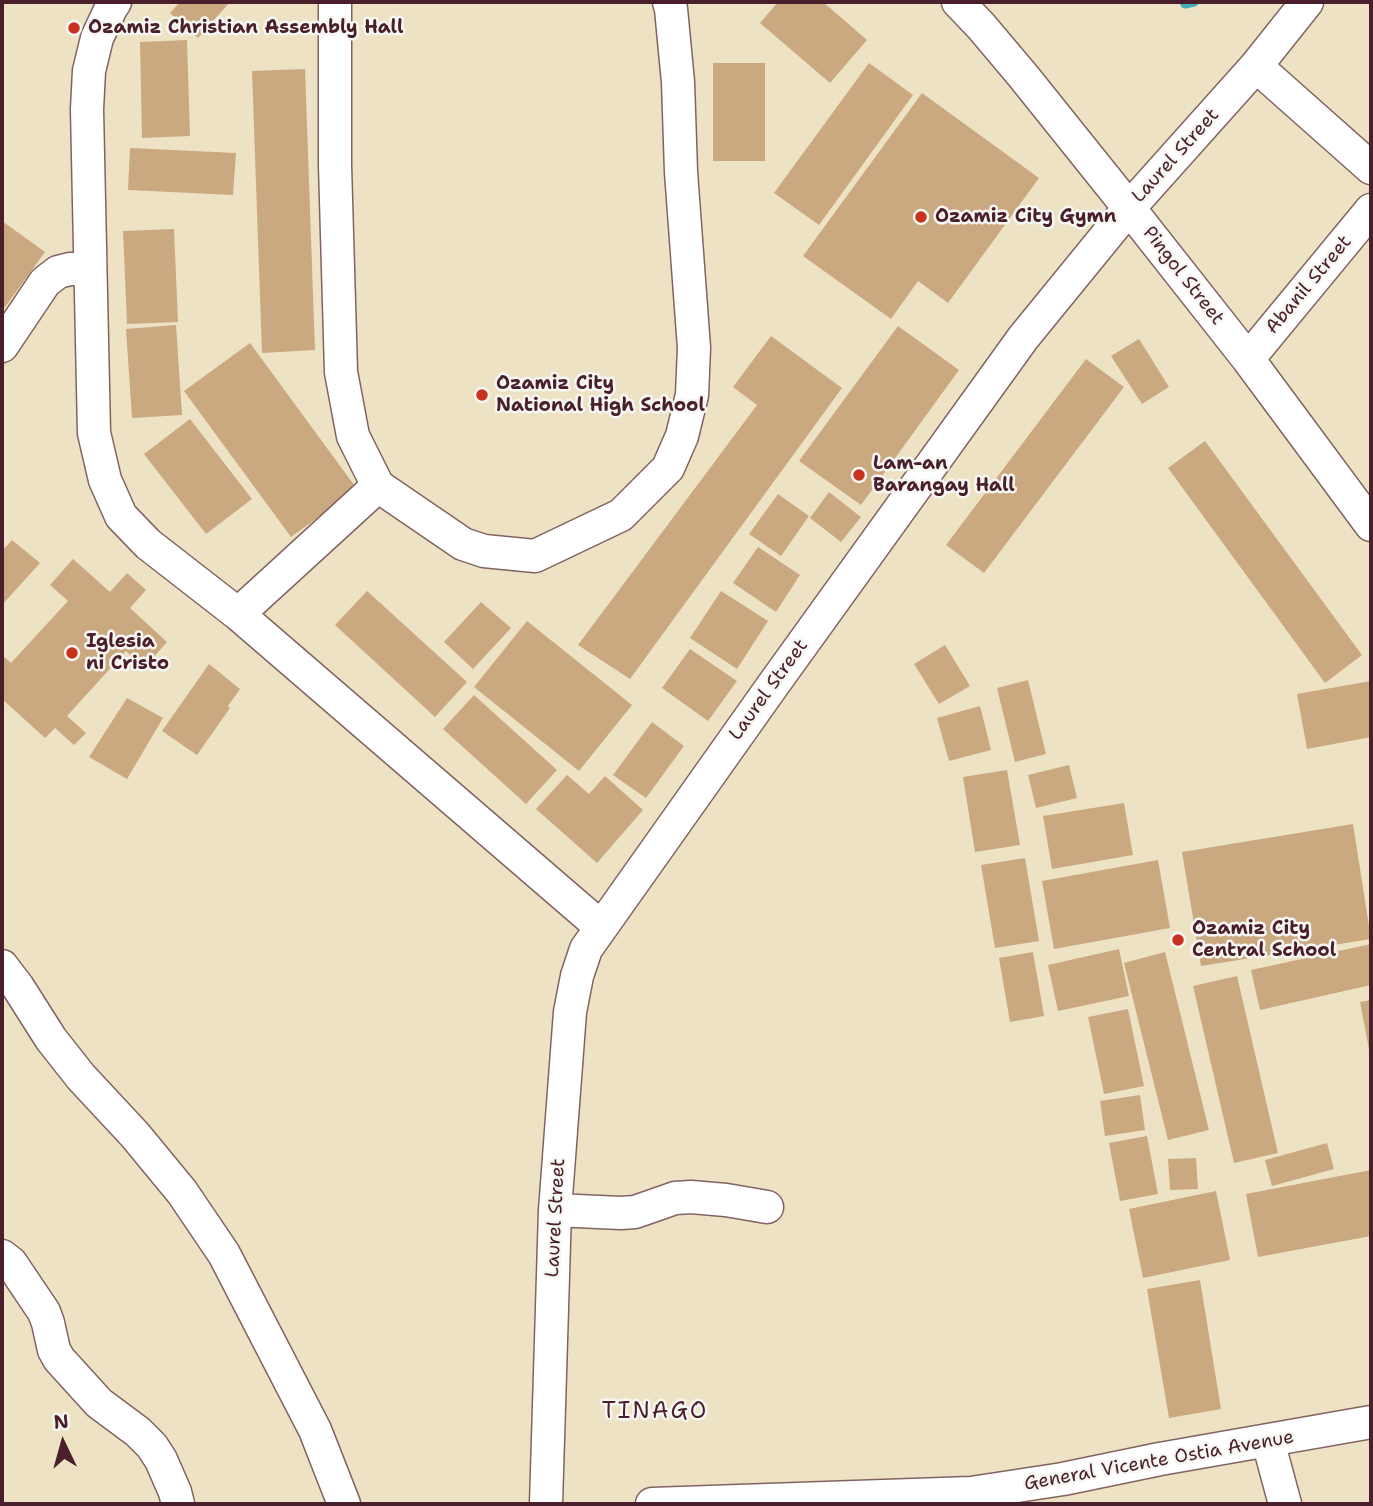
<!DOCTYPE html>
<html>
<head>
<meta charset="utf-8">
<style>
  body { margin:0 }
  #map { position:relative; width:1373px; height:1506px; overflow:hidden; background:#ede2c4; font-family:"Shantell Sans",sans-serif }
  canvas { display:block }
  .frame { position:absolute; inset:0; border:4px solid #4a1f2b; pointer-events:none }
  .north { position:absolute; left:28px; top:1408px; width:70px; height:70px; -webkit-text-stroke:5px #f6f6f2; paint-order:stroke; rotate:355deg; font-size:19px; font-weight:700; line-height:28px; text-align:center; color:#4a1f2b }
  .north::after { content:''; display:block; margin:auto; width:24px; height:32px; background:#4a1f2b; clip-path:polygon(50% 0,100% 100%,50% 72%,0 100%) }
</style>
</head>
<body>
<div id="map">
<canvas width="1373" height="1506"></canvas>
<div class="frame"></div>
<div class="north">N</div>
</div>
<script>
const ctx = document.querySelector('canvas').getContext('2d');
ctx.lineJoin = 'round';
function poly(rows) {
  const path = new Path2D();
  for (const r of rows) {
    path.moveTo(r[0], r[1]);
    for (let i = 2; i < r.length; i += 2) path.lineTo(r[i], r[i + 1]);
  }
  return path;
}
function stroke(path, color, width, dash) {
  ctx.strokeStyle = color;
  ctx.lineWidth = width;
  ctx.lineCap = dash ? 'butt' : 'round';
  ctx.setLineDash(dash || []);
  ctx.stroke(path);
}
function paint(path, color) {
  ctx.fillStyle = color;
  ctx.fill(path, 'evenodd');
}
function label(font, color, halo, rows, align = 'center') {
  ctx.font = font + ' "Shantell Sans",sans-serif';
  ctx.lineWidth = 5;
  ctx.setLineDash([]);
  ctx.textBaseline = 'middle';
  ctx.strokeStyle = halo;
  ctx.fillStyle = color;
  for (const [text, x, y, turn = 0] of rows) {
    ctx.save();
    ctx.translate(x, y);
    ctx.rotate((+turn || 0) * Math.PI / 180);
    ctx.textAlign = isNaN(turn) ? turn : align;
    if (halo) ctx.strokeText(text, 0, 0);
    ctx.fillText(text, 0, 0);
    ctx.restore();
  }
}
stroke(poly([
  [1184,2,1185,4,1194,2]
]), '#3fb0b7', 9);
paint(poly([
  [180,2,230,2,198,38,170,13],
  [778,2,823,2,867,40,830,83,760,23],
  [187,40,190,136,142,138,140,42],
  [713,63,765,63,765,161,713,161],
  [869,63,913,95,819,225,774,193],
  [305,69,315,350,262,353,252,71],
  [922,93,1039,178,948,303,918,281,891,319,803,256],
  [130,148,236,153,233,195,128,190],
  [2,221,45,252,2,311],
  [174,229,178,322,127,324,123,231],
  [176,325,182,415,132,418,126,329],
  [898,326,959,370,861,505,799,461],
  [771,336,842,388,630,679,578,645,757,405,733,387],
  [1139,339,1169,387,1142,404,1111,356],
  [250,343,357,489,291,537,184,391],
  [1086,359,1124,387,984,573,946,545],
  [190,419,252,499,206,534,144,454],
  [1205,441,1362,655,1325,683,1168,468],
  [829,492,861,517,841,542,810,518],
  [778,494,809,516,781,556,749,534],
  [12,540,40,563,2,605,2,551],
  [758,547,800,575,776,612,733,583],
  [73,559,110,592,127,573,146,590,130,608,167,642,144,668,126,651,67,716,86,733,74,745,55,728,45,738,2,699,2,655,11,663,68,601,50,585],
  [367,591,467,682,435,717,335,625],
  [721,591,768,621,737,669,690,638],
  [481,602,511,628,473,669,444,642],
  [527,621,632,705,579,771,474,687],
  [945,645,970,686,939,704,914,664],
  [690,649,737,681,708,721,662,688],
  [209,664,240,689,228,706,230,708,197,755,162,731],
  [1028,680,1046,754,1015,762,997,688],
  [1371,681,1371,737,1307,749,1297,694],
  [474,695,557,770,526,804,443,729],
  [127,698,163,718,127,779,89,757],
  [980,706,991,750,949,761,937,718],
  [652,722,684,746,646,798,613,775],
  [1069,765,1077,798,1036,808,1028,775],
  [1007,770,1020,845,975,852,963,777],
  [567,775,589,794,605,776,643,810,597,863,536,809],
  [1124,803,1133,855,1052,869,1043,816],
  [1353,824,1371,939,1201,966,1182,852],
  [1025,858,1039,941,995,948,981,865],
  [1158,860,1170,928,1054,949,1042,881],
  [1371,944,1371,985,1260,1010,1251,970],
  [1119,949,1129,996,1058,1011,1048,965],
  [1033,952,1044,1016,1010,1022,999,958],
  [1165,952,1209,1130,1168,1140,1124,963],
  [1237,976,1278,1153,1234,1163,1193,986],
  [1371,1000,1371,1055,1370,1055,1360,1002],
  [1128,1009,1144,1086,1104,1094,1088,1017],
  [1140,1095,1145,1130,1105,1136,1100,1101],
  [1147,1136,1158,1194,1120,1201,1109,1143],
  [1327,1143,1334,1169,1272,1186,1265,1160],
  [1196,1158,1198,1189,1170,1190,1168,1159],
  [1371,1170,1371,1236,1258,1257,1246,1194],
  [1216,1191,1230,1260,1143,1278,1129,1209],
  [1200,1280,1221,1409,1169,1418,1147,1289]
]), '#caa980');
const minor = poly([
  [115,2,111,8,97,38,89,71,87,109,94,433,105,480,121,516,148,544,238,614,601,927],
  [335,2,335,165,341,372,353,436,378,486,463,544,484,551,535,556,621,515,668,468,682,436,692,395,694,348,681,172,678,82,671,9,669,2],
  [958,2,981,26,1024,77,1129,208,1248,359,1371,525],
  [1256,66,1371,168],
  [2,346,45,282,58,272,70,269,90,268],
  [1248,359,1371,210],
  [238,614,378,486],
  [2,966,18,987,51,1039,81,1077,135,1135,182,1192,224,1254,315,1430,344,1504],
  [555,1210,621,1213,635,1212,675,1198,691,1197,726,1200,767,1207],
  [2,1256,11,1263,44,1312,48,1323,54,1350,59,1359,99,1403,138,1432,152,1446,161,1460,175,1492,178,1504],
  [1268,1441,1285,1504],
  [546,1504,555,1210,570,1012,577,976,586,949,773,685,1023,338,1129,208,1256,66,1307,2],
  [652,1504,971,1493,1063,1479,1160,1459,1371,1422]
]);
stroke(minor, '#836361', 35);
stroke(minor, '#fff', 32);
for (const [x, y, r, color] of [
  [74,28,7,"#c8321e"],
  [921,217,7,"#c8321e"],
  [482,395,7,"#c8321e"],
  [859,475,7,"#c8321e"],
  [72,653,7,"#c8321e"],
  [1178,940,7,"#c8321e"]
]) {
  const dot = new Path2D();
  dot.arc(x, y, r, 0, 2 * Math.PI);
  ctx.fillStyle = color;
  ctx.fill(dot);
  stroke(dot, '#f6f6f2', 2.5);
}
label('bold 19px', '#4a1f2b', '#f6f6f2', [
  ["Ozamiz Christian Assembly Hall",88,28],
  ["Ozamiz City Gymn",935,217],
  ["Ozamiz City",496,384],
  ["National High School",496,406],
  ["Lam-an",873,464],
  ["Barangay Hall",873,486],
  ["Iglesia",86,642],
  ["ni Cristo",86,664],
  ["Ozamiz City",1192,929],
  ["Central School",1192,951]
], 'left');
label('19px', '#4a1f2b', '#f6f6f2', [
  ["Laurel Street",1176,156,-48],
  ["Pingol Street",1183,276,52],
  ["Abanil Street",1309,285,-50],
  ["Laurel Street",769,690,-54],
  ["Laurel Street",556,1218,-87],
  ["General Vicente Ostia Avenue",1159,1461,-10]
]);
ctx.letterSpacing = '2px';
label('23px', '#4a1f2b', '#f6f6f2', [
  ["TINAGO",655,1412]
]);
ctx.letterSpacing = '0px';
</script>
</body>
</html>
